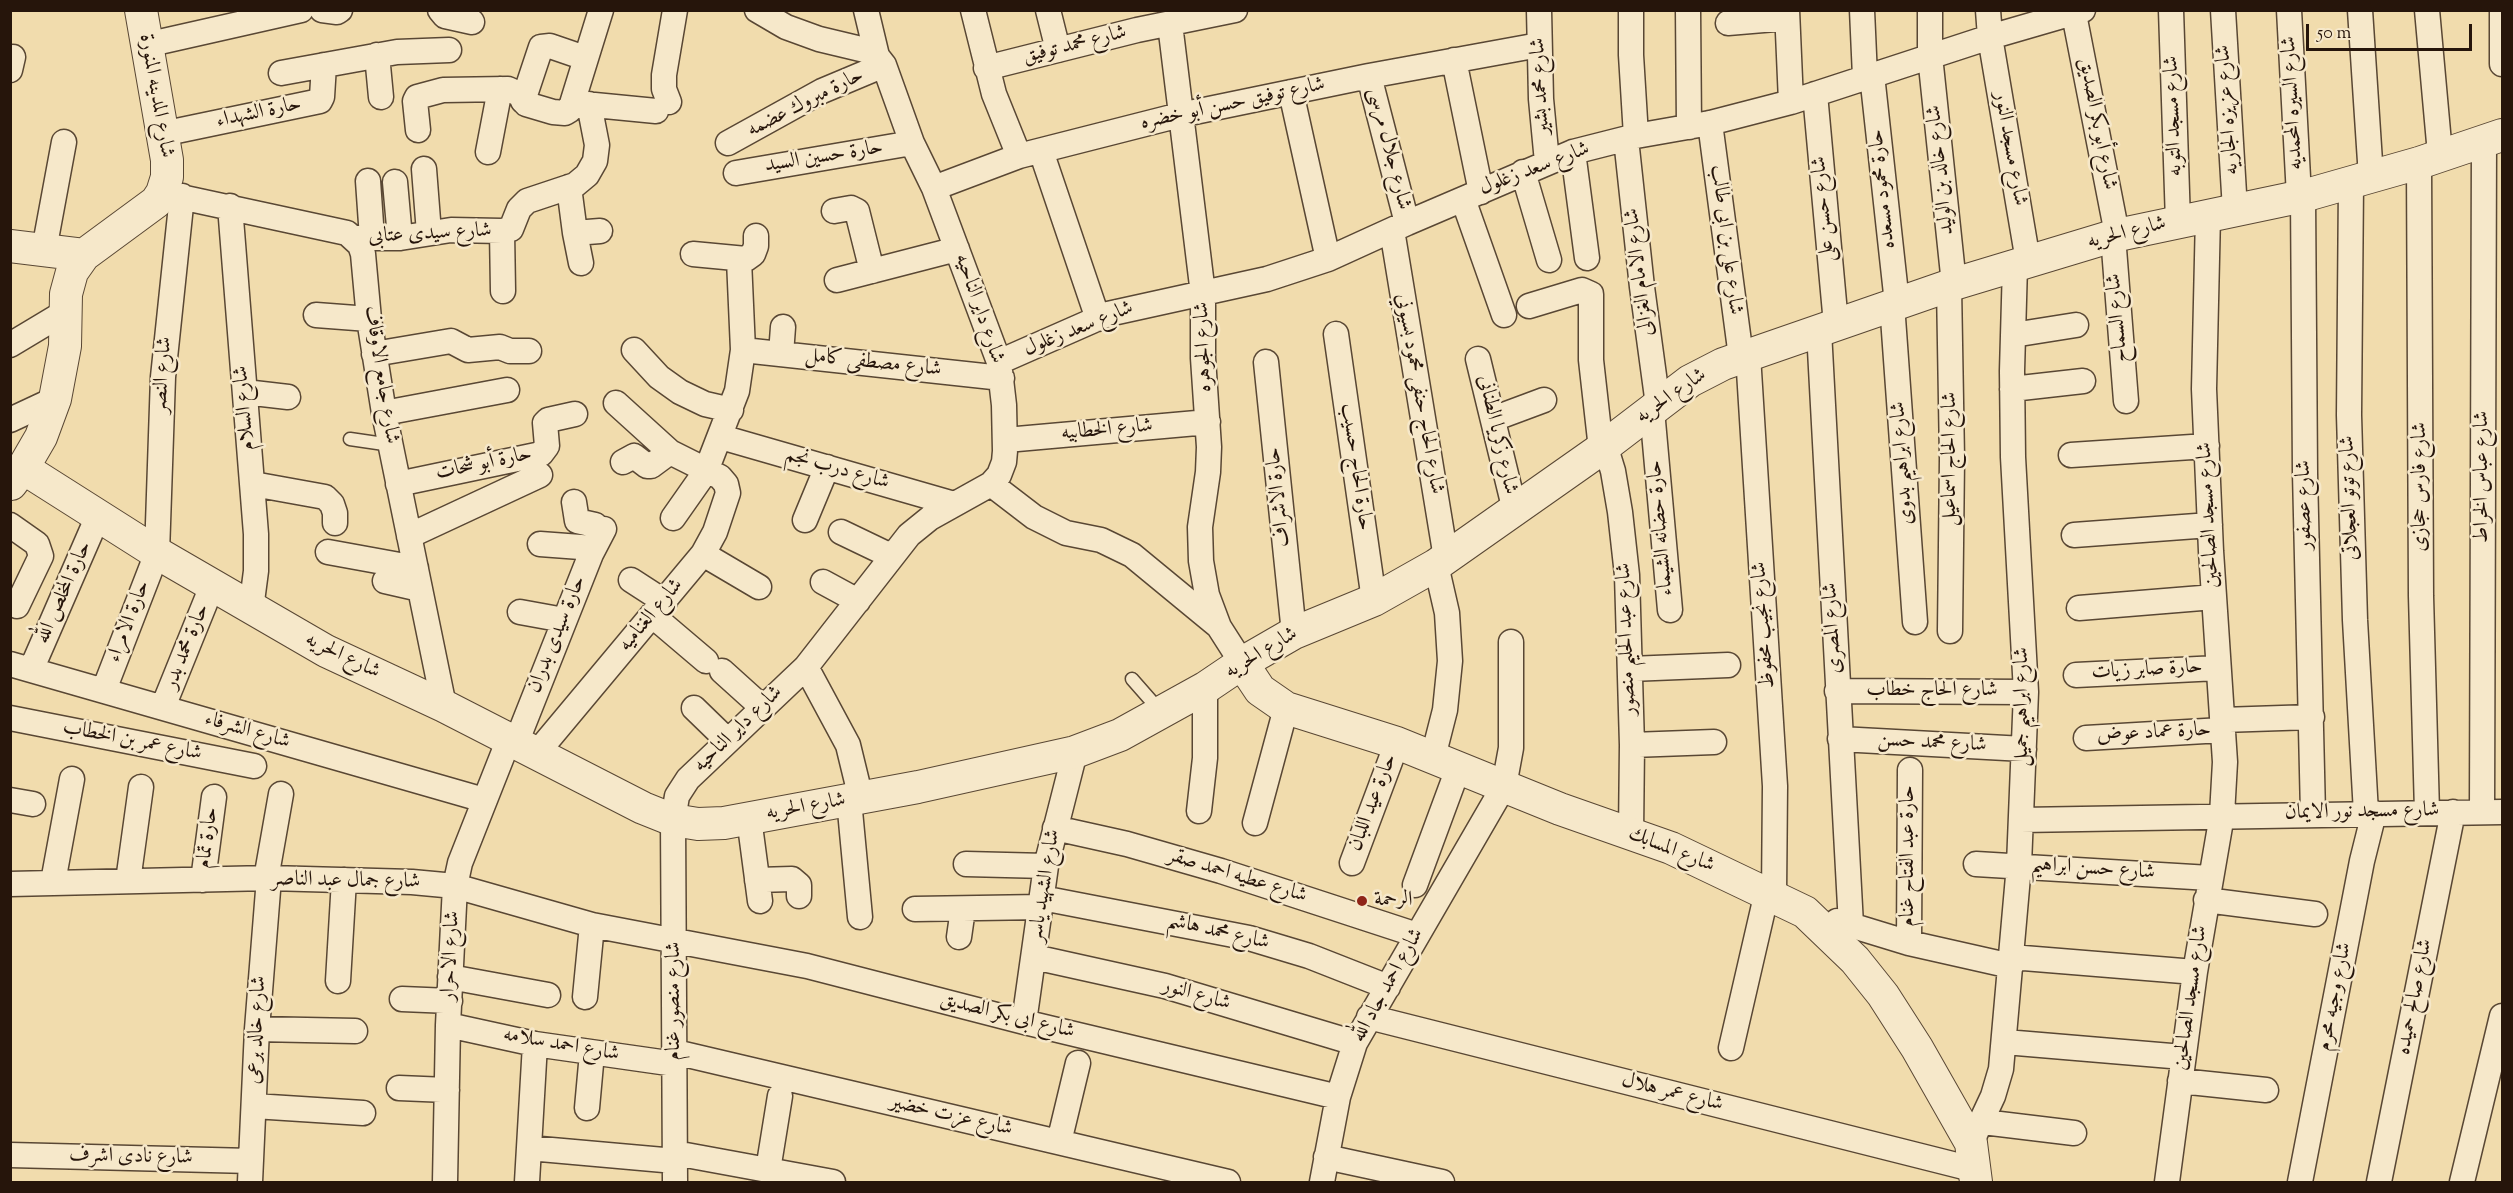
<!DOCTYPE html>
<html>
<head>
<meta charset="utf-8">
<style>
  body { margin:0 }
  #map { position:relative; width:2513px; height:1193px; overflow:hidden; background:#f1dcad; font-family:"Sorts Mill Goudy",serif }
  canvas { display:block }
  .frame { position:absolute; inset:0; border:12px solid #26150b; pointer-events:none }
  .scale { position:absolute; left:2306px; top:24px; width:166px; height:27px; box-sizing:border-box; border:3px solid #26150b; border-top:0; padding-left:8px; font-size:18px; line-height:21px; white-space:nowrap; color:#26150b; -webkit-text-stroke:4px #f6e8ca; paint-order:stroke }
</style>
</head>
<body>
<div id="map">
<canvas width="2513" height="1193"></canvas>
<div class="frame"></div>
<div class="scale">50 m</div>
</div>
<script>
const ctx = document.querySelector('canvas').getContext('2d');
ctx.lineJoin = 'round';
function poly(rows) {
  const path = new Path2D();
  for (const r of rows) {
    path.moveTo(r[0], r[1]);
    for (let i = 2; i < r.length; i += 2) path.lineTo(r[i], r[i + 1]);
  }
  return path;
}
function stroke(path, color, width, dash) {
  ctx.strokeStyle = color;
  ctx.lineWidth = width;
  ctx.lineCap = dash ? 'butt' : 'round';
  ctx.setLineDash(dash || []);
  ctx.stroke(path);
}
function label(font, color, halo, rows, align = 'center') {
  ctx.font = font + ' "Sorts Mill Goudy",Amiri,serif';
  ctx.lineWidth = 5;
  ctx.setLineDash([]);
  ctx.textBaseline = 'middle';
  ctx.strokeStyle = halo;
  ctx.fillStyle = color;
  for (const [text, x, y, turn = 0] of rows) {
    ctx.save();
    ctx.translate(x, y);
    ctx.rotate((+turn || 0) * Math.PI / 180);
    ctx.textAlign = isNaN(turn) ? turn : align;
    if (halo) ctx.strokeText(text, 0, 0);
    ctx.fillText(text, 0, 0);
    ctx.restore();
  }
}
const service = poly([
  [350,439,391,445],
  [1132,679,1161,712]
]);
const minor = poly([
  [322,10,337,12,340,10],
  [440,10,445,16,472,22],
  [866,10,877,56],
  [973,10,994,94,1019,156],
  [1048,10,1058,50],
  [1539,10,1541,99,1547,162],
  [1631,10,1631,55,1636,136],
  [1688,10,1689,127],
  [1787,10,1791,102],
  [1862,10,1865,77],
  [1930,10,1930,56,1954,284],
  [1988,10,1990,37,2028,261],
  [2171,10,2178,222],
  [2223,10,2235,210],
  [2289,10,2299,196],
  [2360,10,2371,177],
  [2427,10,2440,154],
  [2502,10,2502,64],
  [2074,14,2117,234],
  [1728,23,1787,18],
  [1170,24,1203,294,1203,358,1209,447,1208,472,1200,527,1201,561,1207,595,1219,627,1242,663],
  [146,45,301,10],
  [377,55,381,97],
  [1454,60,1481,192],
  [986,68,1137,30,1235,10],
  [10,70,13,57],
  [281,73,397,52,449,50],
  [1872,75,1897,303],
  [1369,76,1407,223],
  [1291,92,1328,259],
  [1815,94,1836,324],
  [523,101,541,47,550,46,585,58],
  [669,102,664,89,664,75,675,10],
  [574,103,656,111],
  [1710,123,1741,357],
  [418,130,415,101,417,97,443,90,508,89,519,94,526,104,553,112,565,113,570,110,601,10],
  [162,134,320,101,322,97,324,65],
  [1626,139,1642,287,1658,405],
  [728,143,822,91,884,65],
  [1041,151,1098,319],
  [488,152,500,89],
  [1573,152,1587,258],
  [2419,163,2421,596,2427,812],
  [424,169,429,233],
  [1523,172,1549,260],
  [736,173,912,143],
  [368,181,372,238],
  [395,182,400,238],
  [2351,183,2349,415,2355,620,2366,813],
  [569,187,575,233,600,231],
  [934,188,1019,156,1180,115,1369,76,1539,45],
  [162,193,347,233,360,245,363,254,369,319,384,413,444,706],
  [2303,196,2305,473,2313,814],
  [1463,199,1504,315],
  [230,206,256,534,256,571,251,609],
  [834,211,851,208,857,211,872,271],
  [1392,230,1446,558],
  [502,231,503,291],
  [575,233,581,263],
  [2113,236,2126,401],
  [354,238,400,238,451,230,502,231,511,229,519,209,527,201,575,185,587,175,595,161,597,145,589,104],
  [44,250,64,142],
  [693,254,746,259,753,254,756,246,756,236],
  [837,280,957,249],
  [1949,286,1952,459,1950,631],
  [1892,304,1915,622],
  [1529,306,1582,290,1591,294,1591,360,1601,449],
  [316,315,369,319],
  [1819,331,1851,925],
  [1336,334,1374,600],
  [2013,335,2076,325],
  [10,345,65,312],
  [634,350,659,377,680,392,705,404,731,410],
  [743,350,1002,378],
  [374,354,451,341,468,350,500,347,510,351,529,351],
  [781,354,783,327],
  [1748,355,1775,786,1774,895],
  [1478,359,1515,511],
  [999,362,1108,314,1267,279,1328,259,1407,223,1573,152,1636,136,1710,123,1791,102,1990,37,2083,10],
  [1266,362,1294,633],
  [2012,389,2083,381],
  [245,392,288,397],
  [1652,410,1670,610],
  [384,413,507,390],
  [1493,419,1544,400],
  [10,420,55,399],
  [721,437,954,504],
  [1006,440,1208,422],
  [1605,445,1613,471,1620,512,1627,575,1632,745,1631,834],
  [2071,455,2207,446],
  [623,462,634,456,647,466,651,466,670,452],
  [253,484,325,497,332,504,335,513,335,523],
  [398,484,541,454,547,446,545,423,548,420,575,414],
  [991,484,1034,517,1066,533,1101,540,1132,555,1217,625],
  [574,502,577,521,595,525,599,538],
  [673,518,706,471,737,391,743,350,739,260],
  [805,520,827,467],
  [10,525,37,544,41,556,17,606],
  [841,532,891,556],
  [2074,535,2210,525],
  [409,536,540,475],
  [540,544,594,548],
  [328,552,416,568],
  [703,554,759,587],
  [631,580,665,602],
  [385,581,420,589],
  [823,582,858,601],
  [2079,608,2214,597],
  [520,612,564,620],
  [653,616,706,661],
  [10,664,484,800],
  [806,667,848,745,857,782,858,798],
  [1630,669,1728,665],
  [31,670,98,516],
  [722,671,763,708],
  [2076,675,2218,668],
  [104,690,157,553,163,377,182,196],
  [1837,691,2026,692],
  [163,707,212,586],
  [694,708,728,741],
  [10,718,254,766],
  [2222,720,2312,717],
  [2086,738,2222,730],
  [1840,739,2024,749],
  [516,743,591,554,604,529],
  [1632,745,1714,742],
  [536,754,703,554,715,532,728,493,726,484,720,477,670,452,616,403],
  [1433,757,1445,710,1450,661,1447,613,1436,565],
  [10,800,33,804],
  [849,800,860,917],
  [1199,811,1205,758,1205,688],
  [2482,812,2484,141],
  [749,818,760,901],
  [2021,820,2502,812],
  [1255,823,1286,708],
  [1055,828,1127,844,1221,871,1417,935],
  [1352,863,1397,743],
  [966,864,1046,866],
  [1976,864,2210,878],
  [266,879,281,794],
  [203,880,214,797],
  [757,880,792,879,799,885,799,896],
  [128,881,141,787],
  [53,882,72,779],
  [10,884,269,878,412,882,455,886,592,925,807,966,1024,1022,1338,1097],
  [1415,885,1459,766],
  [1042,898,1249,938,1309,956,1388,987],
  [2206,900,2315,914],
  [915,909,1041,907],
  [1837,921,1909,943,2011,966],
  [959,937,963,909],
  [1909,943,1910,770],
  [1034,957,1165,986,1355,1043],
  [2011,957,2195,972],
  [450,977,548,995],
  [338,981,344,880],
  [585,997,592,925],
  [402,999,450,1001],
  [1369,1017,1976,1170],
  [1024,1022,1046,866,1075,752],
  [448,1025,535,1044,675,1064],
  [257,1029,355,1031],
  [2005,1042,2183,1057],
  [1731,1048,1767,892],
  [675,1052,1228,1182],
  [2180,1081,2266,1090],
  [399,1088,447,1090],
  [254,1106,363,1113],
  [587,1108,592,1053],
  [1983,1122,2074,1133],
  [1059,1142,1078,1063],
  [1971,1143,1993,1096,2001,1069,2019,865,2026,692,2013,457,2012,371,2015,265],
  [529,1148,675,1161],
  [675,1153,833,1182],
  [10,1155,251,1161],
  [1326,1157,1442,1182],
  [768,1170,780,1096],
  [250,1182,257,1029,269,878],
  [445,1182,448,1025,455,886,460,863,509,739],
  [527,1182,535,1044],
  [675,1182,673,820,677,796,688,779,806,667,909,535,930,518,991,484,999,475,1004,462,1005,451,1004,405,999,362,934,188,912,143,884,65,877,56,865,50,819,39,786,27,757,10],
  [1322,1182,1338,1097,1355,1043,1504,786,1511,748,1511,642],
  [2167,1182,2195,972,2222,815,2225,762,2211,551,2204,389,2208,215],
  [2300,1182,2362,861,2374,813],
  [2379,1182,2453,812],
  [2462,1182,2502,1016]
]);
const tertiary = poly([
  [10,246,84,255],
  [23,468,157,553,326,651,444,706,643,808,673,820,698,824,724,823,918,787,1075,752,1120,735,1205,688,1242,663,1294,633,1374,600,1436,565,1601,449,1690,381,1723,364,1954,284,2113,236,2303,196,2419,163,2502,135],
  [11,484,23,468,41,437,55,399,65,346,66,294,72,272,84,255,156,202,162,193,167,177,167,160,141,10],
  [1242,663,1260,690,1286,708,1397,743,1560,809,1671,848,1805,912,1855,960,1883,995,1917,1048,1971,1143,1976,1182]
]);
stroke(service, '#594734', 15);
stroke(minor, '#594734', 27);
stroke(tertiary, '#594734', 34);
stroke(service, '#f6e8ca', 12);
stroke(minor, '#f6e8ca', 24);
stroke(tertiary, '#f6e8ca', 32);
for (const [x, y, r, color] of [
  [1362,901,6,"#8f2418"]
]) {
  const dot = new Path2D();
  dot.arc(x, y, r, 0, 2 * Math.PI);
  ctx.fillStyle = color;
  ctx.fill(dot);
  stroke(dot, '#f6e8ca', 2);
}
label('21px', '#26150b', '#f6e8ca', [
  ["شارع محمد توفيق",1075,46,-14],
  ["شارع محمد بشير",1542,86,-93],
  ["شارع المدينه المنورة",155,96,80],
  ["شارع السيره المحمديه",2294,103,-93],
  ["حارة مبروك عضمه",806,104,-27],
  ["شارع توفيق حسن أبو خضره",1233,105,-12],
  ["شارع عزيزه الجاريه",2229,110,-94],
  ["حارة الشهداء",259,114,-12],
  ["شارع مسجد التوبه",2175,116,-92],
  ["شارع أبو بكر الصديق",2096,124,79],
  ["شارع جلال مرسى",1388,149,76],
  ["شارع مسجد النور",2009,149,80],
  ["حارة حسين السيد",824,158,-9],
  ["شارع سعد زغلول",1535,170,-21],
  ["شارع خالد بن الوليد",1942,170,-96],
  ["حارة محمود مسعده",1884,189,-96],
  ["شارع حسن على",1825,209,-95],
  ["شارع الحريه",2127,234,-14],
  ["شارع سيدى عتابى",430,235,-3],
  ["شارع على بن ابى طالب",1725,240,83],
  ["شارع الامام الغزالى",1641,272,-97],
  ["شارع داير الناحيه",978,309,71],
  ["شارع السماح",2119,318,-95],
  ["شارع سعد زغلول",1079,330,-22],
  ["شارع الجوهره",1205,347,-92],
  ["شارع مصطفى كامل",873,364,6],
  ["شارع النصر",164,375,-86],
  ["شارع جامع الاوقاف",380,375,81],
  ["شارع الحاج حنفى محمود بسيوني",1418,394,80],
  ["شارع الحريه",1672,397,-35],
  ["شارع السلام",246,408,-95],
  ["شارع الخطابيه",1107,431,-5],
  ["شارع زكريا الطنانى",1496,435,77],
  ["شارع الحاج اسماعيل",1951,459,-90],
  ["شارع ابراهيم بدوى",1904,463,-94],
  ["حارة أبو شحات",484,465,-12],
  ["حارة الحاج حسيب",1355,467,82],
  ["شارع درب نجم",837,470,16],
  ["شارع عباس الخراط",2483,477,-90],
  ["شارع فارس حجازى",2421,487,-90],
  ["حارة الاشراف",1280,497,-96],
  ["شارع توتو العجلاتى",2351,498,-92],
  ["شارع عصفور",2306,505,-91],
  ["شارع مسجد الصالحين",2210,515,-93],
  ["حارة حضانه الشيماء",1662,528,-95],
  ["حارة المخلص الله",65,593,-66],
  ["شارع الغناميه",652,616,-50],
  ["حارة الامراء",130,622,-69],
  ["شارع نجيب محفوظ",1765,625,-94],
  ["شارع المصرى",1834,628,-93],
  ["حارة سيدى بدران",558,635,-68],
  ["شارع عبد الحليم منصور",1628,639,-92],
  ["حارة محمد بدر",188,647,-68],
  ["شارع الحريه",1262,654,-31],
  ["شارع الحريه",342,657,26],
  ["حارة صابر زيات",2147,671,-3],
  ["شارع الحاج خطاب",1932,691],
  ["شارع ابراهيم جميل",2023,707,-90],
  ["شارع داير الناحيه",739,730,-44],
  ["شارع الشرفاء",247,732,16],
  ["حارة عماد عوض",2154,734,-3],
  ["شارع عمر بن الخطاب",132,742,11],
  ["شارع محمد حسن",1932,744,3],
  ["حارة عيد اللبان",1374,803,-69],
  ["شارع الحريه",806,808,-10],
  ["شارع مسجد نور الايمان",2362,813,-1],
  ["حارة تمام",209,838,-83],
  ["شارع المسابك",1671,851,22],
  ["حارة عبد الفتاح غنام",1909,856,-90],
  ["شارع حسن ابراهيم",2093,870,4],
  ["شارع عطيه احمد صقر",1237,877,17],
  ["شارع جمال عبد الناصر",346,882,1],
  ["شارع الشهيد ياسر",1046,886,-81],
  ["شارع محمد هاشم",1218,933,13],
  ["شارع الاحرار",452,956,-87],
  ["شارع احمد جاد الله",1389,986,-61],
  ["شارع النور",1196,996,16],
  ["شارع وجيه محرم",2336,997,-79],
  ["شارع صالح حميده",2416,997,-79],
  ["شارع مسجد الصالحين",2192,998,-82],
  ["شارع منصور غنام",675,1001,-90],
  ["شارع ابى بكر الصديق",1007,1017,14],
  ["شارع خالد برعى",258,1030,-87],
  ["شارع احمد سلامه",561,1046,10],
  ["شارع عمر هلال",1672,1094,14],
  ["شارع عزت خضير",951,1117,13],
  ["شارع نادى اشرف",131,1158,1]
]);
label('21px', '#26150b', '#f6e8ca', [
  ["الرحمة",1374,901]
], 'left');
</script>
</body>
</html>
